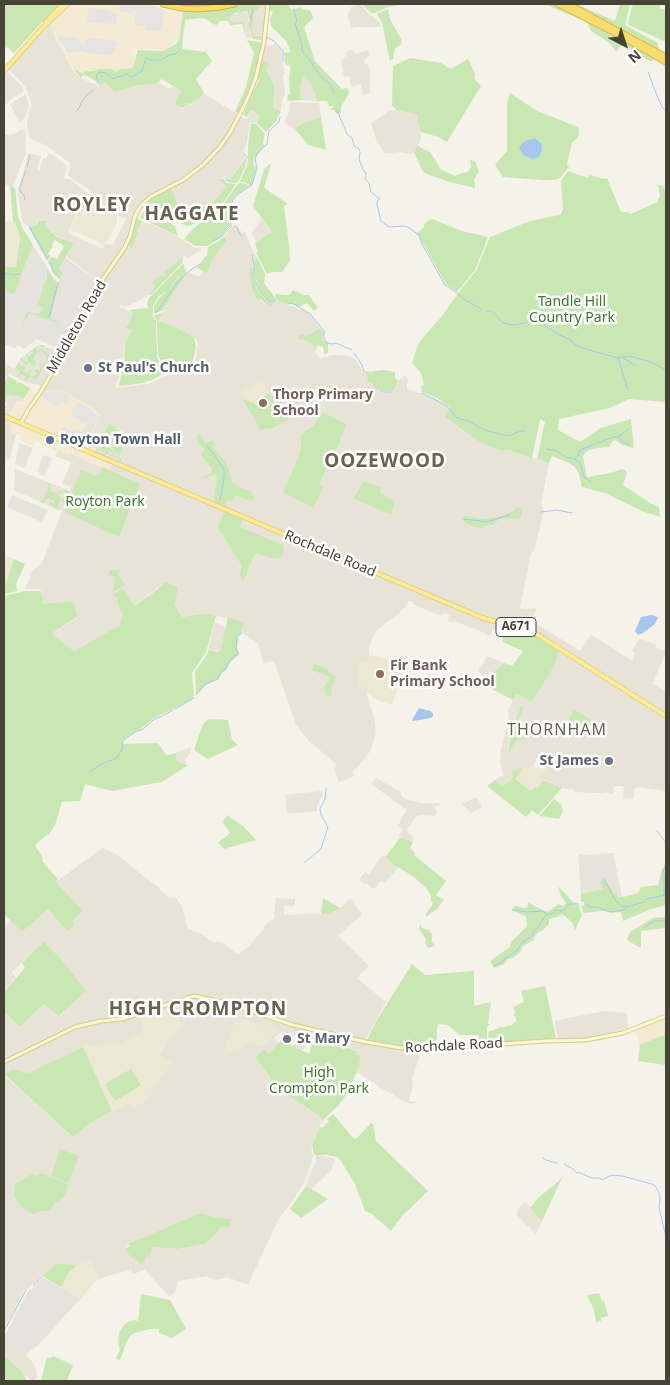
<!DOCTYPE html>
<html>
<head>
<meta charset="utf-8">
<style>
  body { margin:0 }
  #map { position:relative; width:670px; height:1385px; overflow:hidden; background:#f4f2e9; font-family:"Noto Sans",sans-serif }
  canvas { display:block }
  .frame { position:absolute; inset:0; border:5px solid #474337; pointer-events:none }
  .north { position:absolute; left:600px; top:20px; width:50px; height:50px; -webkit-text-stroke:4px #fff; paint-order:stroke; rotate:140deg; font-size:14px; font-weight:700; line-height:20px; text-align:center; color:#474337 }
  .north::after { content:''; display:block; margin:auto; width:18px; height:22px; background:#474337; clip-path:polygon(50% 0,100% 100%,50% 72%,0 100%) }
</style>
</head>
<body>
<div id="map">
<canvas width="670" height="1385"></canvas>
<div class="frame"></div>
<div class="north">N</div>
</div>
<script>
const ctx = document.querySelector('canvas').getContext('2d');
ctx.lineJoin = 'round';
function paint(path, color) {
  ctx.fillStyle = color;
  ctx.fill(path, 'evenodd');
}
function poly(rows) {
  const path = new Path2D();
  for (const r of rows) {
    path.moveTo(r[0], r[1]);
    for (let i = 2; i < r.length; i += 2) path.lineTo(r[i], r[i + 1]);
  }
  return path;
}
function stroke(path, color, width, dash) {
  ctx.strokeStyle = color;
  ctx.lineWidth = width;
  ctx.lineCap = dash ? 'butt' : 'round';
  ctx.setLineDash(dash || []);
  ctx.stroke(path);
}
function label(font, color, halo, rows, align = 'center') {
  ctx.font = font + ' "Noto Sans",sans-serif';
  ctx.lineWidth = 5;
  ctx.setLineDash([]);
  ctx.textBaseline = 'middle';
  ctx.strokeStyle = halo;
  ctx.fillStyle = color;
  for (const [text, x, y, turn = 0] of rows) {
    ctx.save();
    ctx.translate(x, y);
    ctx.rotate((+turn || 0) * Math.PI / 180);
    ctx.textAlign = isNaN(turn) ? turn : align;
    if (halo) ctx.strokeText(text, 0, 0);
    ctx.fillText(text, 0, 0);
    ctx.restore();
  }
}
paint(poly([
  [359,4,360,4,370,15,376,19,380,23,381,27,357,27,351,28,348,16,351,7],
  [262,5,267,5,263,35,255,36,252,27,254,13],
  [238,12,247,12,249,21,248,22,253,38,246,38,243,22,229,21,232,15,234,14,237,14],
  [51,23,56,41,63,49,68,62,74,72,82,79,100,86,105,82,114,92,128,87,157,84,159,82,169,89,172,86,181,91,174,105,183,109,186,103,191,105,197,97,200,99,204,93,243,118,247,119,251,110,260,117,257,123,250,122,246,146,242,151,247,155,230,180,223,176,219,180,227,186,210,205,190,212,185,207,179,209,172,189,168,185,147,196,134,213,125,242,99,281,67,257,74,243,58,237,45,226,45,221,38,219,33,229,23,223,18,194,28,153,41,156,37,169,39,172,43,158,46,159,49,153,67,166,64,178,70,179,90,195,77,212,68,233,103,249,107,244,113,245,126,219,119,216,118,211,92,194,93,192,68,176,70,166,70,163,48,147,29,137,27,122,32,104,26,88,21,81,8,69],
  [275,43,281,50,282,62,285,73,283,76,285,92,280,111,273,109,274,94,261,57,265,45,272,46],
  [349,50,353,50,356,54,368,50,370,56,366,58,364,63,368,65,370,69,370,93,363,95,361,84,351,87,349,76,344,77,341,62,343,58,347,56,346,52],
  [6,73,9,73,21,85,24,92,14,97,4,106,4,76],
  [307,76,314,90,317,101,301,100,300,89,302,80,303,77],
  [26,94,29,106,25,117,20,123,10,104],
  [292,102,319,103,321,117,301,124,295,129,284,122,289,112,290,103],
  [396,110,418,115,418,124,421,132,421,139,414,152,411,154,398,152,385,154,376,139,371,123,389,111],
  [20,130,25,130,26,153,13,187,4,184,4,135,14,134],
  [261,218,272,232,256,242,252,232,257,226],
  [143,221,179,237,195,248,203,249,187,258,184,255,174,265,164,273,166,275,155,285,152,292,149,295,135,303,134,302,132,304,129,306,128,305,126,307,121,305,119,307,133,313,126,327,132,330,125,344,121,371,115,388,149,384,177,370,195,368,198,342,194,337,173,326,158,321,158,319,186,274,188,272,199,277,203,271,207,273,212,258,227,240,224,237,232,227,237,225,242,233,245,232,251,247,258,259,252,263,253,267,250,269,250,278,253,293,271,308,276,298,282,303,295,307,299,310,301,309,308,312,320,328,306,336,307,341,317,348,315,353,320,358,333,355,350,356,355,359,361,369,364,371,368,380,373,383,373,390,379,390,383,393,393,393,398,381,405,376,409,380,407,383,407,389,421,393,438,401,447,407,450,410,446,418,478,441,490,447,501,451,508,450,549,463,541,504,544,510,534,551,531,553,520,608,525,609,537,608,533,616,536,617,534,622,580,651,591,635,633,661,634,653,632,651,640,638,656,645,655,647,666,652,663,658,662,663,652,683,666,692,666,791,637,787,634,790,634,799,623,798,624,786,614,786,613,794,606,792,601,793,575,792,574,790,562,788,540,778,545,769,546,764,543,762,547,755,544,755,536,759,533,767,523,768,511,772,514,777,503,786,495,780,503,775,500,762,501,749,509,717,508,711,516,694,532,702,553,668,514,628,512,635,497,629,492,630,490,636,485,635,485,633,454,621,453,623,447,621,450,615,444,613,443,615,436,614,413,604,413,602,409,601,406,606,399,613,376,631,370,644,369,649,370,662,366,692,374,717,376,733,371,750,362,762,352,772,354,774,354,776,339,782,335,771,336,764,309,741,296,725,274,661,263,663,258,643,242,633,244,623,207,613,182,617,175,605,178,587,165,582,154,591,133,606,120,625,74,651,53,635,52,633,77,618,74,602,44,605,41,589,25,589,32,572,42,563,67,498,61,511,14,490,15,469,70,491,71,487,62,484,71,462,55,456,58,450,69,455,42,391,71,342,98,289,127,246,131,249],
  [38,345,43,345,60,352,41,386,27,383,12,375,10,372,4,380,4,362,14,369,21,358],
  [8,393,18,395,24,399,22,403,17,401,9,417,4,414,5,409,4,409,7,403,4,401],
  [4,419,10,422,16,434,10,459,4,460],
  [19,443,33,448,24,468,15,464],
  [215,622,226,628,221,648,218,651,208,649],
  [487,656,504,663,490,675,488,682,478,671],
  [190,747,192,750,185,760,187,764,178,762,176,759,176,753],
  [376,778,401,792,401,795,405,799,422,803,442,803,435,807,437,812,435,816,421,815,417,816,406,830,414,838,412,842,399,835,403,830,398,825,401,821,401,818,407,810,371,784],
  [477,797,482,807,471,813,462,804],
  [102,847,121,857,133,868,158,887,169,898,176,898,182,907,187,927,189,929,197,932,214,942,222,942,238,955,249,946,269,922,275,918,274,914,276,898,295,899,295,906,284,906,284,915,331,913,340,908,350,898,355,902,354,904,362,914,338,936,369,966,357,978,386,1002,365,1040,405,1048,422,1048,412,1080,413,1084,409,1101,416,1101,416,1103,411,1104,400,1100,392,1094,379,1087,378,1085,357,1072,361,1056,356,1054,356,1051,338,1046,340,1038,315,1032,313,1038,302,1051,293,1046,300,1037,281,1032,274,1038,279,1043,269,1053,264,1049,257,1060,269,1076,278,1095,284,1093,311,1111,323,1117,325,1120,319,1126,316,1134,312,1149,311,1149,313,1156,312,1161,302,1187,277,1222,248,1285,227,1277,215,1280,207,1276,178,1281,176,1291,169,1297,145,1270,133,1274,131,1269,99,1279,90,1262,78,1265,63,1264,57,1263,42,1276,24,1291,4,1329,4,1075,73,1137,89,1124,128,1103,130,1102,135,1108,136,1106,146,1100,171,1062,159,1054,174,1034,178,1018,172,1007,165,1010,144,1031,134,1037,121,1043,112,1043,83,1047,28,1073,12,1069,4,1074,4,1012,20,1027,44,1004,45,1004,60,1016,84,992,63,961,44,943,12,972,16,977,4,992,4,927,11,920,22,932,48,909,67,931,72,922,56,882,101,849],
  [241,1019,263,1027,264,1023,279,1029,261,1047,246,1041,223,1055,236,1021],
  [201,1214,214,1217,231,1219,222,1226,217,1232,205,1244,178,1249,152,1247,139,1261,124,1249,128,1244],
  [383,855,397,869,385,883,381,881,374,889,366,883,365,885,360,881,360,878,365,872,369,874],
  [604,1011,627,1013,628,1029,587,1038,579,1039,574,1038,558,1039,554,1021],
  [525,1202,542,1221,536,1234,527,1225,526,1225,516,1214,518,1212,517,1210],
  [4,1335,12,1339,21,1353,26,1355,32,1361,36,1369,37,1378,35,1379,36,1381,31,1381,28,1376,25,1377,14,1364,4,1355]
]), '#e7e4d7');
paint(poly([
  [73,4,149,4,163,9,183,13,179,39,171,47,163,50,136,49,134,64,131,68,120,69,115,72,113,69,98,69,82,72,76,69,74,70,69,62,64,48,58,42,51,23],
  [30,388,33,389,33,391,37,394,42,391,61,390,90,406,101,415,88,444,97,448,94,456,112,464,109,471,70,453,69,455,58,450,57,452,54,451,54,450,35,441,33,446,19,440,20,434,11,434,9,417,13,408,18,400,22,403],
  [660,1019,666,1019,666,1032,664,1033,665,1035,640,1044,635,1031]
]), '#f5ebd5');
paint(poly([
  [33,245,55,280,58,282,63,272,59,269,66,258,99,282,89,298,71,332,67,338,64,344,64,347,61,350,37,339,24,349,18,345,15,349,7,345,4,345,4,291,14,293],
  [156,483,194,499,199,510,203,516,200,523,170,511,173,503,157,497],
  [148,491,154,491,157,512,141,506,149,497],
  [12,495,48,510,41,522,7,507],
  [342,510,350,517,341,540,331,536,324,531],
  [321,791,321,793,323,793,317,806,317,811,287,814,285,795],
  [613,853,622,896,619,898,606,882,603,889,581,894,578,854,584,855],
  [316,1155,333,1158,335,1160,331,1171,311,1189,306,1186,316,1160],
  [43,1278,81,1298,41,1342,26,1355,21,1353,18,1354,9,1347,12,1339,5,1335,28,1291,33,1288,33,1286]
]), '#e6e3dd');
paint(poly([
  [93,195,117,211,117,223,104,248,97,241,70,230,78,212],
  [4,221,15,222,20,236,16,268,4,267],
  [262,381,271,397,277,394,290,418,273,428,259,430,259,427,240,392],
  [4,555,25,564,16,584,17,591,4,594],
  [370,655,390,659,395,656,407,657,392,705,377,700,366,692,365,687,357,686,359,662,369,662],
  [533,767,545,769,540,777,543,780,538,789,538,815,505,784,514,777,511,771,523,768],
  [173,1007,184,1027,174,1034,159,1053,172,1062,144,1103,136,1106,136,1109,134,1110,130,1102,112,1111,83,1047,112,1043,121,1043,134,1037,144,1031,140,1017],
  [241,1019,262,1027,264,1023,280,1029,261,1047,246,1041,242,1050,225,1056,223,1055,236,1021],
  [91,1262,99,1278,81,1298,42,1276,57,1263,63,1264,78,1265]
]), '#ece8d3');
paint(poly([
  [4,4,59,4,14,53,7,47,4,49],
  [242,4,267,4,262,5,254,13,252,27,253,32,255,36,263,36,261,40,253,39,248,22,250,21,247,11,234,13,231,16,229,21,243,22,246,36,242,24,230,25,228,21,220,21,217,25,213,24,206,19,202,18,185,20,182,49,206,52,212,61,196,79,204,93,199,99,196,99,191,104,186,103,183,108,174,105,181,91,162,79,156,84,134,86,114,92,105,82,100,86,97,82,87,76,83,75,81,78,74,70,76,70,83,73,86,71,92,71,99,69,113,69,115,72,120,69,131,68,133,67,138,50,163,51,176,44,179,40,183,11,211,11],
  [270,4,288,4,290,8,293,10,301,7,302,9,310,10,313,18,304,27,315,61,342,89,347,88,349,93,341,107,341,113,337,114,334,110,330,110,334,106,329,106,327,101,317,101,314,90,306,76,303,77,302,80,300,89,301,100,289,101,287,100,288,94,290,94,289,77,291,69,289,65,287,66,285,63,284,53,291,52,286,41,271,26,270,19,273,12,269,10],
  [362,4,404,4,388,7,375,13,371,13],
  [544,4,554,4,606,30,655,58,652,61,649,61,624,44,620,47,616,52,613,47,607,41,591,31,587,22],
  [573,4,576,4,615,21,620,4,630,4,625,25,658,43,659,50],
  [633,4,661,4,659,8,666,10,666,42,629,25,628,22],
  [388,9,390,19,402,41,401,45,395,48,393,59,390,61,382,23,377,14],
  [247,40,258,42,262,44,258,61,248,93,239,114,235,112,246,87,254,53],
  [261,57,264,61,270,63,266,70,274,85,274,94,273,108,281,111,276,121,266,132,257,123,260,116,251,110,247,117,243,115,259,80,256,78],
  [410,58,441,63,451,69,468,59,475,74,474,78,481,86,447,142,438,137,421,132,418,124,418,115,396,110,392,105,393,66],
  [510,93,537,111,578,127,579,132,578,138,572,142,571,147,567,164,569,167,560,178,555,180,543,180,503,177,495,165,507,151,507,103],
  [321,117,326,150,308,145,295,129,301,124],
  [251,123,256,124,265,134,263,142,264,146,254,158,253,162,256,169,252,185,250,186,245,182,240,182,246,168,248,161,248,156,245,167,238,182,234,183,228,182,222,176,230,180,248,155,248,146],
  [418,145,421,148,430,152,438,164,440,169,455,176,462,173,468,172,471,167,470,160,475,161,479,172,474,179,475,188,450,182,424,173,421,168,414,152],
  [271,164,264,188,288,204,284,206,289,245,290,261,282,272,272,272,267,274,256,253,258,252,255,243,272,232,253,206,264,170,267,166],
  [568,171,588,178,589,175,604,179,607,178,621,212,628,212,630,214,658,202,658,199,660,197,658,185,660,185,663,186,666,193,666,402,629,399,610,408,559,419,558,430,580,442,601,428,631,419,634,448,622,445,615,440,612,442,609,447,597,448,589,450,585,453,583,456,586,473,587,477,590,477,593,476,611,473,622,469,625,470,627,473,623,485,650,503,659,507,660,517,642,511,605,493,582,487,579,474,575,467,569,463,552,456,549,463,537,459,545,422,540,419,532,458,508,450,501,451,490,447,478,441,445,417,450,407,437,398,422,392,421,386,424,385,421,373,412,363,418,345,422,339,442,316,459,292,476,271,490,237,530,221,560,215,563,210,561,181],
  [222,178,227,183,236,184,219,209,192,225,187,226,173,219,172,217,173,215,185,207,190,212,210,205,227,186,219,180],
  [240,183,246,184,249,187,237,194,232,200,229,209,234,217,234,220,224,229,219,237,212,241,220,237,225,230,232,224,232,226,222,237,207,246,196,246,184,239,195,227,220,209,237,185],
  [10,186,15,188,18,217,23,229,33,245,14,294,4,291,4,267,16,267,20,237,15,222,13,222],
  [172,189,179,209,169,213,164,211,155,203,152,206,153,209,152,214,153,218,160,222,164,223,168,222,175,226,178,236,140,218,150,199],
  [136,218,142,221,131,251,130,247,127,245,132,236],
  [432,219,462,231,488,237,475,270,457,292,446,284,417,233,424,227,424,224,429,220],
  [39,220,46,221,45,226,57,237,74,243,59,269,63,272,60,279,55,275,48,262,52,257,57,259,64,246,55,240,52,245,53,246,48,254,51,256,47,261,29,228,36,225],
  [224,237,227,240,213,258,207,273,197,268,205,257,207,256,208,247,217,242],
  [183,256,182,263,151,295,149,295,152,292,155,285,152,282,161,275,164,277,166,275,163,273,174,265],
  [258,259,265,274,264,283,276,299,275,302,270,302,266,298,261,292,256,279,256,272,253,262],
  [183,264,186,270,177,278,168,291,159,296,153,306,153,315,151,316,153,316,156,320,157,357,165,373,150,381,149,380,149,381,142,383,121,386,119,385,123,368,128,369,124,367,125,344,132,330,126,328,133,313,129,310,146,308,148,310,147,303,149,298],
  [253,267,255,272,254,280,260,293,269,302,274,303,271,308,261,299,258,300,253,293,250,278,250,269],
  [47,269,54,280,59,284,50,318,63,325,29,313,21,328,27,312,39,314,43,308,37,304,43,291,42,289,47,278],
  [186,270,186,273,172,289,186,274,163,310,154,314,154,306,160,297,168,291,178,278],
  [293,290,304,295,309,295,318,308,314,311,307,303,299,307,290,303,288,304,282,303,276,298,275,294,287,295,290,294],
  [162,313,158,321,173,326,194,337,196,347,193,360,187,368,165,371,158,354,157,321,154,315],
  [320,328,324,332,322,336,323,340,328,343,328,353,324,354,323,347,318,345,317,348,307,341,297,338,302,334,306,336],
  [38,345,44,345,42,350,49,354,48,360,36,380,35,380,33,377,30,377,25,381,23,380,26,377,23,375,21,374,20,376,21,377,21,378,17,376,19,375,20,371,19,370,18,372,17,372,18,370,16,368,19,364,26,368,26,369,24,369,23,371,28,374,29,370,31,371,30,375,35,377,38,372,34,372,37,368,37,370,39,371,42,366,38,365,39,364,43,365,47,359,46,358,47,355,41,351,39,353,37,353,33,359,36,363,34,367,34,364,33,367,33,365,28,362,26,365,20,360,22,357,23,361,25,360,26,362,28,360,26,354,28,353,28,355,29,356,32,354,34,351,30,352,36,347,36,351,40,351,39,349,42,347],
  [385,370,395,372,395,378,398,381,393,391,382,391,379,388,373,388,373,383,367,383,368,379,364,371,371,372,375,371],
  [8,376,17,381,16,384,19,382,30,388,24,399,18,395,16,396,13,395,12,396,8,394,4,401,4,383],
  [269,394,271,397,277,394,290,418,273,428,259,430,259,427,243,400,249,401,251,403,253,402,259,408,257,403,265,400,263,398,265,398,265,396],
  [323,412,346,424,338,446,321,479,320,485,323,487,313,508,283,492,299,456,301,447,301,436,303,433,314,425],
  [110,423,118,431,114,441,117,434,122,437,123,444,119,456,122,458,109,451,108,453,122,459,120,463,114,460,119,462,120,459,108,454,106,454,103,457,100,455,101,453,104,454,105,452,101,450,101,451,97,450,96,452,99,453,98,455,95,453,97,448,91,446,93,443,95,444,94,446,101,450,103,444,109,449,108,447,110,448,113,442,110,449,119,455,113,449,114,442,111,441,112,438,110,437,107,442,95,437,98,435,97,437,105,440,107,437,105,436,106,433,105,432],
  [199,433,206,443,214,440,213,448,222,457,228,467,232,482,241,488,252,492,252,495,254,496,252,501,234,495,232,502,226,501,224,507,213,502,215,496,217,476,215,474,198,480,211,473,212,468,200,454,205,449,197,442,196,438],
  [102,467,140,484,119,537,64,512,81,470,96,476,100,474],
  [46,482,51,484,51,491,58,494,62,489,61,492,63,492,64,490,68,491,67,494,64,491,63,493,60,493,59,496,61,497,60,498,63,500,64,498,65,499,63,503,62,501,60,500,57,508,58,510,53,507,54,505,52,507,52,504,50,506,50,502,54,504,55,501,48,498,43,503,39,501,40,500,43,501,45,496,43,494,45,495,47,492,44,490,47,491,49,485],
  [364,482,381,487,380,494,395,501,391,515,353,498],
  [517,507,522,509,520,519,512,518,499,519,493,525,490,525,481,528,469,525,462,520,465,516,485,519,499,517,514,511],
  [224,512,243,520,240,527,283,545,284,554,278,558,271,558,255,553,243,582,239,575,241,572,241,564,218,528],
  [14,559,25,564,16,584,17,591,4,594,4,584,6,583],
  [111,570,119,570,120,573,118,574,125,585,113,592,115,576,108,575],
  [165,582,178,587,175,605,182,617,207,613,216,616,206,652,192,673,194,696,192,699,182,705,154,718,142,728,134,732,123,740,122,743,124,744,158,743,166,755,176,753,176,759,178,762,188,765,162,782,112,791,85,784,80,801,62,802,55,825,49,835,47,835,36,844,36,847,43,858,42,861,58,879,56,882,83,911,72,921,74,924,67,931,48,909,22,932,4,914,4,596,25,591,41,591,44,604,74,601,77,617,52,633,53,635,74,651,120,625,123,614,119,608,117,598,113,594,123,589,134,606,154,592],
  [228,617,244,623,241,634,238,636,237,648,239,655,230,662,225,671,222,672,218,679,206,685,196,696,195,671,205,658,209,650,218,652,221,648],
  [514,627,541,639,559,651,553,668,532,702,516,694,513,700,492,689,488,682,490,675,504,663,512,666,523,651,503,642,502,632,512,635],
  [315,664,325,668,336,677,331,687,332,695,326,696,324,687,328,682,329,678,327,675,312,671,313,665],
  [521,706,524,707,518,720,525,723,524,739,515,741,508,756,513,727],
  [574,710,591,719,585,733,568,726,568,721],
  [209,719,228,720,232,740,238,745,208,759,194,750,203,724],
  [523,768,515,779,531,791,535,787,538,788,543,780,562,788,538,815,532,810,526,817,487,786,495,780,503,786,514,777,511,771],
  [554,799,561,804,563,811,559,819,540,816,540,815],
  [227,815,243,826,256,840,224,849,218,843,230,833,224,824,223,821],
  [401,837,413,842,410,848,415,853,414,855,446,881,436,895,444,900,437,909,427,916,425,915,432,905,433,902,431,901,431,896,427,889,414,877,398,867,397,868,385,857],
  [664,867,666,868,666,905,651,909,623,921,621,912,611,913,605,911,600,911,594,912,584,913,582,909,581,906,584,905,584,902,581,902,581,894,603,889,601,883,601,881,605,879,606,882,619,898,622,896,623,897,638,893,641,887,658,885,662,869],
  [559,887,573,902,579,903,580,911,582,915,575,930,572,922,562,914,558,917,549,919,549,924,543,930,537,933,533,940,523,946,520,952,513,958,508,959,504,964,494,968,490,961,510,947,512,941,527,926,526,916,511,910,512,909,516,906,525,908,528,906,528,902,536,907,548,912,558,904,564,906,566,903,561,896,558,888],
  [323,898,340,908,331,913,321,914],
  [666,917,666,928,641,931,641,947,639,947,627,940,630,932,653,918],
  [420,924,422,928,429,930,432,934,432,942,435,946,428,948,425,943,426,939,419,929],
  [44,942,63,961,86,991,59,1016,44,1004,20,1027,4,1012,4,992,25,968,22,963],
  [412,964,425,975,474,971,474,1006,491,1002,488,1024,491,1024,487,1027,487,1043,479,1043,479,1035,460,1035,448,1025,438,1024,436,1041,427,1041,426,1048,405,1048,367,1040,375,1023],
  [545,986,556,1038,489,1043,488,1032,501,1027,502,1028,509,1025,510,1026,517,1021,514,1015,515,1012,513,1007,524,1002,521,991],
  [315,1032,340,1038,338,1046,356,1051,356,1054,361,1056,357,1072,344,1098,338,1106,324,1119,284,1093,278,1095,269,1076,257,1060,256,1057,264,1049,269,1053,281,1041,293,1046,309,1054],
  [666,1032,666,1065,638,1061,640,1044,665,1035,664,1033],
  [83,1047,112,1111,89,1124,73,1137,4,1074,12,1069,28,1073],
  [131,1069,141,1085,115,1101,105,1084],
  [333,1114,354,1139,356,1139,371,1123,373,1124,376,1141,428,1191,402,1216,391,1231,372,1214,365,1211,355,1184,341,1161,337,1157,328,1155,315,1155,313,1152,313,1145,319,1126,322,1128,329,1121,327,1119],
  [60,1149,79,1156,68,1183,51,1176],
  [34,1173,35,1176,41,1173,67,1184,68,1187,63,1198,55,1203,50,1211,40,1211,33,1214,28,1212,21,1206,14,1196,15,1184],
  [564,1173,561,1180,542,1221,530,1208,538,1198,560,1180],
  [306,1186,328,1199,301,1218,290,1209],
  [201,1213,214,1217,231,1219,228,1228,222,1226,217,1232,205,1244,178,1249,152,1247,150,1257,147,1256,142,1264,131,1257,124,1249,130,1246,128,1244],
  [57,1263,63,1264,77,1265,69,1272,61,1287,42,1276],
  [599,1293,602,1301,604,1300,604,1301,608,1316,601,1318,601,1321,596,1322,594,1310,587,1295],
  [141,1294,170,1300,186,1329,172,1338,159,1333,159,1329,149,1329,132,1334,127,1341,120,1360,116,1358,120,1350,118,1341,119,1333,124,1325,128,1322,135,1320,138,1321],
  [4,1355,22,1372,27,1381,6,1381,4,1378],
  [53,1356,73,1365,67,1381,41,1381,47,1358,51,1358]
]), '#c9e7b3');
paint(poly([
  [124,4,147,4,159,8,159,10,160,8,163,10,163,12,164,12,162,20,163,21,162,31,145,30,145,26,134,25,136,11,134,11,134,13,121,12,119,7],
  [91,8,109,10,114,14,117,15,116,24,87,22,88,9],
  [60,36,76,38,79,40,81,44,85,44,86,41,87,41,88,38,116,41,117,47,115,47,115,54,113,55,109,55,109,54,108,55,102,54,102,53,101,54,94,54,93,52,92,53,86,52,84,53,83,51,80,51,80,52,66,52,65,46,58,40],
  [60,391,65,395,63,399,65,395,69,395,68,397,70,398,67,403,65,404,61,402,59,406,57,405,56,406,43,399,42,395,44,392],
  [78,402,93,410,92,412,100,416,97,423,95,423,94,425,95,426,89,438,90,439,89,442,81,438,82,436,78,434,77,437,70,434,68,440,66,438,66,436,64,435,65,432,62,431,64,427,72,431,73,429,75,429,82,432,87,422,85,421,83,424,79,422,80,419,72,415,72,413,71,412],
  [45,455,52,458,45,475,43,476,37,472,43,456]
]), '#e5e4e0');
paint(poly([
  [535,138,541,143,542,150,539,157,533,159,524,156,519,147,525,141],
  [651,615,658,617,655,624,643,633,638,635,635,631,641,617],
  [419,708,430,711,433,713,433,716,431,718,413,721,412,720]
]), '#a7c8ee');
stroke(poly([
  [294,9,297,22,295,23,302,45,302,51,310,60,312,64,321,77,331,85,334,93],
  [251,20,253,9],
  [266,37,274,41,283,51,283,61],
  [648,72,658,98,662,107,666,111],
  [97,83,98,82,96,76,99,72,106,73,112,79,127,74,130,77,134,76,142,71,146,58,150,60,161,60,169,55,176,54,179,51],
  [337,110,347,134,352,138,354,146,359,149,360,152,359,159,364,172,366,173,365,179,369,183,371,192,380,199,377,201,377,205,381,221,389,227,404,226,408,227,419,235,422,244,445,285,453,290,465,300,482,309],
  [76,112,79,108,82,101,84,99,88,94,94,90],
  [27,167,30,155],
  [25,200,24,195,19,190,26,170],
  [29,226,48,259],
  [234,226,237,228,241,236],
  [213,241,220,237,224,230,235,219,235,217,230,209,233,200,238,194,252,185,257,168,255,159,257,154,267,144,269,131,279,122,280,117],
  [252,255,255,272,255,280,261,293,270,302,274,302],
  [50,262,54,273,59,278],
  [4,273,13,275,19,274],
  [288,304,290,303,296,305,310,314,325,332,323,336,326,342,331,344,336,343,352,350],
  [487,311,492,311,503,323,513,325,530,322,542,324,558,334,572,341,575,345,589,350,618,358,629,356,651,362,666,370],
  [157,312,176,284,189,271,200,264],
  [49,317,58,283],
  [354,353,362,365,364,371],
  [623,357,625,359,636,366],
  [618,358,628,390],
  [369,389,379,389,382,392,392,392],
  [422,393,438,401,447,406,457,418,469,421,484,430,508,436,521,431,526,431],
  [619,436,629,429],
  [207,446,216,457,224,470,224,479,220,500],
  [547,449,556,451,566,457,575,459,578,456,580,450,613,437,619,437,623,442,630,445],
  [575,459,580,463,584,477,591,482],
  [541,512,557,510,572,513],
  [464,519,487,522,509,515],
  [197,694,205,684,218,679,222,671,226,669,228,663,234,656,237,655,238,653,236,648,237,637,239,635,242,633],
  [175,709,194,698],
  [89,772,102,764,117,758,123,747,122,743,124,740,135,732,143,729,153,720,162,716,173,710],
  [657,831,666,843],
  [304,863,321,849,328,827,321,815,320,809,325,799,326,788],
  [604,879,615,900,622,906,627,906],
  [665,896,664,895,664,875,663,872,666,863],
  [585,904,591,907,597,907,610,912,623,910,627,907,644,902,647,899,666,895],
  [513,910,527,912,543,911,546,915,554,913,555,910,560,911,565,910,569,904,575,904],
  [643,928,654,921,666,921],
  [494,966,503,962,505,957,509,957,516,951,518,950,521,943,532,936,534,931,538,927,546,915],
  [543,1158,546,1160,557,1163],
  [564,1164,573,1169,577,1173,578,1172,592,1178,600,1178,602,1180,612,1175,622,1176,652,1184,656,1187,659,1193,660,1198,659,1208,666,1237],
  [33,1285,42,1277],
  [4,1331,26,1290]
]), '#a7c8ee', 1);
const secondary = poly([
  [21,423,28,410,40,393,64,352,90,298,125,247,130,236,135,216,139,208,150,197,183,180,203,165,220,147,231,131,248,98,256,77,264,42,268,4],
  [4,1062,75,1027,101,1021,122,1019,194,996,227,1003,293,1025,366,1042,413,1050,546,1041,586,1040,623,1033,666,1016]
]);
const primary = poly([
  [46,22,63,4],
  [4,71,44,26,68,4],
  [4,416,483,618,514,626,538,635,666,716]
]);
const motorway = poly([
  [163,4,181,8,198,9,220,7,234,4],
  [558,4,619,35,666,62],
  [568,4,666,57]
]);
stroke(secondary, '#d2ca99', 5);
stroke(primary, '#e0cb6a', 5.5);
stroke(motorway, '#d9b33e', 7);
stroke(secondary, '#fdf7c9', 3);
stroke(primary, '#fbeb9a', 4);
stroke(motorway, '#f9dc6e', 5);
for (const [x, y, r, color] of [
  [88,368,5,"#6b7280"],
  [263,403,5,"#8d6e63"],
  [50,440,5,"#5c6f8a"],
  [380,674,5,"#8d6e63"],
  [609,761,5,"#6b7280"],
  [287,1039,5,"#6b7280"]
]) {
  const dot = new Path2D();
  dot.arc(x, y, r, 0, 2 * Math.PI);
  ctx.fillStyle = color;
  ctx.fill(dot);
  stroke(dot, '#fff', 2);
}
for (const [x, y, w] of [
  [516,627,40]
]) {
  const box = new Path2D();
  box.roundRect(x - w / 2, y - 9.5, w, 19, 4);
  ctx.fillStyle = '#fff';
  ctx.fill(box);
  stroke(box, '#474337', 1);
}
label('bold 12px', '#474337', null, [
  ["A671",516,627]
]);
label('14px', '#3f782c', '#fff', [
  ["Tandle Hill",572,302],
  ["Country Park",572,318],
  ["Royton Park",105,502],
  ["High",319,1073],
  ["Crompton Park",319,1089]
]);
label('14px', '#474337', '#fff', [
  ["Middleton Road",77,327,-60],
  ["Rochdale Road",330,554,23],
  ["Rochdale Road",454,1046,-3]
]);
label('bold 14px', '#5b616d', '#fff', [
  ["St Paul's Church",98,368],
  ["St James",599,761,"right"],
  ["St Mary",297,1039]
], 'left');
label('bold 14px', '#785e54', '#fff', [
  ["Thorp Primary",273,395],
  ["School",273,411],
  ["Fir Bank",390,666],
  ["Primary School",390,682]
], 'left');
label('bold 14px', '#4e5e75', '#fff', [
  ["Royton Town Hall",60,440]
], 'left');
ctx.letterSpacing = '1px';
label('16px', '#6a624f', '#fff', [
  ["THORNHAM",557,730]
]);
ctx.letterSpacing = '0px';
ctx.letterSpacing = '1px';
label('bold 19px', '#6a624f', '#fff', [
  ["ROYLEY",92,206],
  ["HAGGATE",192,215],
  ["OOZEWOOD",385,462],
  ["HIGH CROMPTON",198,1010]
]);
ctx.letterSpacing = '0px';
</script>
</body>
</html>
